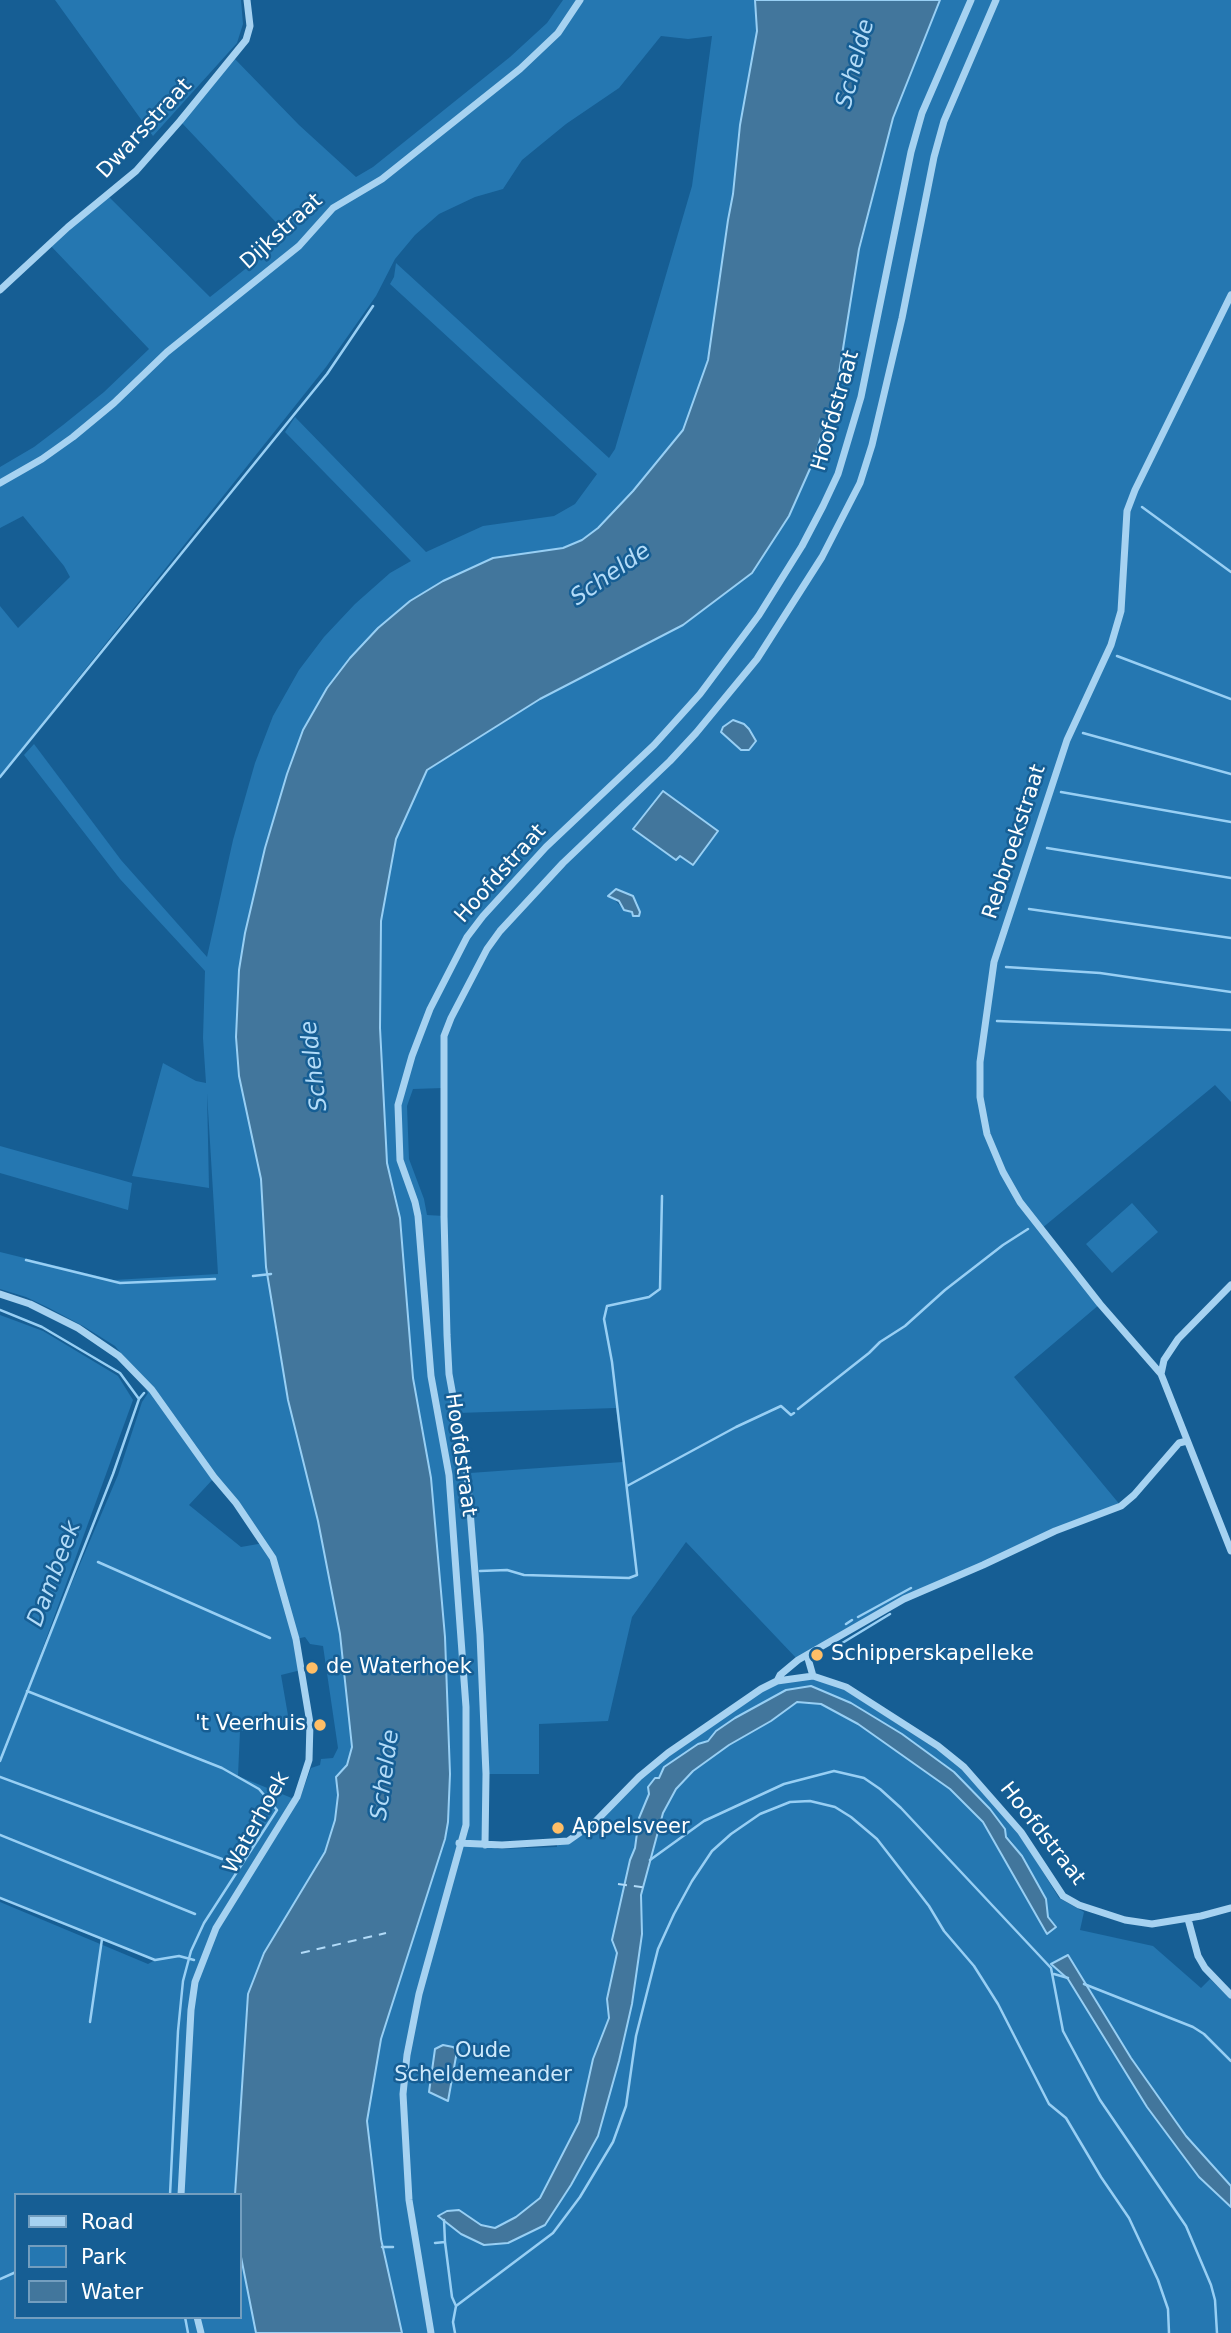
<!DOCTYPE html>
<html>
<head>
<meta charset="utf-8">
<style>
  body { margin:0 }
  #map { position:relative; width:1231px; height:2333px; overflow:hidden; background:#165e94; font-family:"DejaVu Sans",sans-serif }
  canvas { display:block }
  .legend { position:absolute; left:14px; top:2193px; width:228px; height:126px; box-sizing:border-box; background:#165e94; border:2px solid #739ebf; margin:0; padding:9px 12px; list-style:none; font-size:21px; color:#fff }
  .legend li { display:flex; align-items:center; gap:14px; height:35px }
  .legend b { width:35px; border:2px solid #739ebf }
</style>
</head>
<body>
<div id="map">
<canvas width="1231" height="2333"></canvas>
<ul class="legend">
<li><b style="height:9px;background:#a6d2f1"></b>Road</li>
<li><b style="height:19px;background:#2577b1"></b>Park</li>
<li><b style="height:19px;background:#42769c"></b>Water</li>
</ul>
</div>
<script>
const ctx = document.querySelector('canvas').getContext('2d');
ctx.lineJoin = 'round';
function paint(path, color) {
  ctx.fillStyle = color;
  ctx.fill(path, 'evenodd');
}
function poly(rows) {
  const path = new Path2D();
  for (const r of rows) {
    path.moveTo(r[0], r[1]);
    for (let i = 2; i < r.length; i += 2) path.lineTo(r[i], r[i + 1]);
  }
  return path;
}
function stroke(path, color, width, dash) {
  ctx.strokeStyle = color;
  ctx.lineWidth = width;
  ctx.lineCap = dash ? 'butt' : 'round';
  ctx.setLineDash(dash || []);
  ctx.stroke(path);
}
function label(font, color, halo, rows, align = 'center') {
  ctx.font = font + ' "DejaVu Sans",sans-serif';
  ctx.lineWidth = 5;
  ctx.setLineDash([]);
  ctx.textBaseline = 'middle';
  ctx.strokeStyle = halo;
  ctx.fillStyle = color;
  for (const [text, x, y, turn = 0] of rows) {
    ctx.save();
    ctx.translate(x, y);
    ctx.rotate((+turn || 0) * Math.PI / 180);
    ctx.textAlign = isNaN(turn) ? turn : align;
    if (halo) ctx.strokeText(text, 0, 0);
    ctx.fillText(text, 0, 0);
    ctx.restore();
  }
}
paint(poly([
  [55,0,241,0,243,24,237,43,153,136],
  [563,0,755,0,757,31,708,360,683,430,633,491,598,528,582,540,563,548,493,558,443,581,410,601,378,628,350,658,327,688,303,730,287,774,265,848,245,933,254,1138,261,1179,266,1267,275,1326,288,1400,318,1521,340,1634,352,1747,347,1765,336,1777,338,1795,335,1820,325,1852,248,1994,235,2195,16,2195,16,2317,240,2317,240,2252,256,2333,0,2333,0,1902,148,1964,155,1960,0,1898,0,1315,43,1331,118,1376,133,1400,34,1672,118,1475,142,1402,148,1393,138,1374,115,1346,83,1326,49,1308,26,1297,0,1289,0,1252,114,1280,218,1274,207,1093,209,1188,132,1176,163,1063,196,1081,206,1083,203,1038,205,971,120,879,24,755,34,744,121,860,207,957,233,840,255,763,273,716,299,670,324,637,355,604,390,573,411,561,285,432,295,417,426,552,483,526,554,516,575,504,597,474,390,284,394,277,396,263,609,458,615,449,692,186,712,36,688,39,661,36,619,88,566,124,522,160,503,189,475,197,439,214,415,235,395,259,376,296,326,367,0,776,0,606,18,628,70,577,64,566,23,516,0,528,0,467,34,447,63,425,104,392,149,349,49,244,108,196,210,297,288,235,180,121,233,57,299,125,356,177,373,167,510,57,547,23],
  [214,1478,264,1543,241,1547,189,1505],
  [305,1637,310,1644,323,1646,338,1748,333,1758,321,1759,320,1765,311,1768,299,1801,238,1776,240,1731,290,1727,281,1675,301,1670,296,1639],
  [940,0,1231,0,1231,1102,1215,1085,1041,1229,1100,1304,1014,1377,1121,1506,904,1599,798,1660,686,1542,632,1617,608,1721,539,1724,539,1774,486,1774,485,1845,498,1849,557,1847,557,1842,584,1831,639,1777,777,1681,813,1676,831,1681,964,1767,1019,1833,1059,1898,1084,1912,1080,1930,1153,1946,1201,1988,1210,1979,1231,1999,1231,2186,1186,2136,1131,2058,1069,1956,1052,1964,1068,1979,1147,2107,1199,2177,1231,2207,1231,2333,402,2333,381,2239,367,2121,381,2039,445,1839,448,1822,450,1774,445,1637,431,1478,413,1378,397,1200,387,1163,386,1143,380,1028,381,921,396,839,427,770,540,699,684,625,752,573,789,516,813,462,860,249,893,118],
  [718,831,693,865,679,855],
  [616,889,621,890,637,902,640,912,639,916,624,910,613,898],
  [443,1088,444,1216,427,1215,424,1199,409,1159,407,1106,413,1089],
  [616,1408,623,1462,470,1473,457,1413],
  [811,1686,851,1703,902,1735,943,1763,1013,1843,1046,1899,1048,1917,1047,1934,983,1822,951,1789,858,1724,820,1704,797,1702,771,1721,729,1745,693,1771,676,1789,663,1814,641,1895,642,1934,598,2136,545,2224,508,2243,484,2245,466,2214,481,2225,496,2228,516,2217,540,2198,579,2122,593,2059,609,2018,607,1999,617,1953,625,1884,630,1860,635,1848,639,1818,649,1794,664,1767,698,1744,708,1741,716,1731,735,1718,786,1690],
  [0,1146,132,1183,128,1210,0,1173],
  [1132,1203,1158,1232,1112,1273,1086,1244]
]), '#2577b1');
const water = poly([
  [755,0,940,0,893,118,859,249,837,386,813,462,789,516,752,573,683,625,540,699,427,770,396,839,381,921,380,1028,386,1143,387,1163,400,1218,413,1378,431,1478,445,1637,450,1774,448,1822,445,1839,381,2039,367,2121,381,2239,402,2333,256,2333,240,2252,240,2195,235,2195,248,1994,264,1953,325,1852,335,1820,338,1795,336,1777,347,1765,352,1747,340,1634,318,1521,288,1400,266,1267,261,1179,239,1076,236,1037,239,970,245,933,265,848,287,774,303,730,327,688,350,658,378,628,410,601,443,581,493,558,563,548,582,540,598,528,633,491,683,430,708,360,728,220,733,194,740,125,757,31,755,0],
  [733,720,744,724,749,729,756,741,749,750,741,750,721,732,723,727,733,720],
  [663,791,718,831,693,865,680,856,676,860,633,829,663,791],
  [616,889,633,896,640,912,639,916,633,916,632,912,624,910,619,901,608,896,616,889],
  [811,1686,851,1703,902,1734,954,1772,990,1809,1005,1829,1006,1837,1022,1856,1046,1899,1048,1917,1056,1927,1047,1934,983,1822,950,1789,858,1724,821,1704,797,1702,771,1721,729,1745,693,1771,676,1789,663,1813,641,1895,642,1934,632,2004,619,2061,598,2136,571,2185,545,2225,508,2243,484,2245,461,2234,438,2216,447,2211,459,2210,481,2225,495,2228,516,2217,540,2198,579,2122,593,2059,609,2018,607,1999,617,1953,612,1940,630,1860,635,1848,639,1818,649,1794,648,1787,655,1778,659,1778,664,1767,698,1744,708,1741,716,1731,735,1718,786,1690,811,1686],
  [1068,1955,1131,2058,1186,2136,1231,2186,1231,2207,1199,2177,1147,2107,1068,1979,1051,1964,1068,1955],
  [443,2045,453,2047,457,2051,448,2101,429,2092,435,2049,443,2045]
]);
paint(water, '#42769c');
stroke(water, '#98cff4', 2);
stroke(poly([
  [1142,507,1231,572],
  [1117,656,1231,699],
  [1083,733,1231,774],
  [0,777,327,374,373,306],
  [1061,792,1231,822],
  [1047,848,1231,878],
  [1029,909,1231,938],
  [1006,967,1100,973,1231,992],
  [997,1021,1231,1030],
  [26,1260,120,1283,215,1279],
  [253,1276,271,1274],
  [0,1310,42,1327,120,1373,139,1399],
  [798,1409,869,1353,880,1342,905,1326,945,1290,1003,1245,1028,1229],
  [627,1486,736,1427,781,1406,791,1415,794,1413],
  [98,1562,270,1638],
  [480,1571,507,1570,524,1575,629,1578,637,1575,612,1362,604,1319,607,1306,649,1297,660,1289,662,1196],
  [858,1617,911,1588],
  [846,1624,852,1620],
  [834,1648,890,1614],
  [27,1691,222,1768,259,1789,277,1810,204,1923,191,1951,183,1981,178,2031,170,2195],
  [0,1761,113,1474,139,1399,144,1393],
  [0,1777,222,1859],
  [0,1835,195,1914],
  [650,1860,704,1821,784,1784,834,1771,864,1778,880,1789,901,1808,1051,1968,1063,2031,1100,2100,1186,2226,1211,2285,1215,2300,1217,2333],
  [0,1898,155,1960,179,1956,194,1960],
  [1054,1974,1068,1978],
  [1084,1984,1193,2027,1204,2034,1231,2061],
  [90,2022,102,1939],
  [445,2242,452,2297,456,2306,553,2233,580,2197,613,2142,626,2106,636,2036,658,1949,674,1914,692,1881,712,1851,731,1834,760,1814,790,1802,810,1801,835,1807,851,1817,877,1839,929,1906,944,1931,974,1966,998,2004,1049,2104,1066,2118,1101,2177,1129,2218,1158,2280,1168,2309,1169,2333],
  [435,2243,445,2242,444,2220],
  [382,2247,393,2247],
  [0,2279,16,2272],
  [185,2317,188,2333],
  [455,2333,453,2322,456,2306]
]), '#98cff4', 2.5);
stroke(poly([
  [618,1884,649,1888],
  [301,1953,386,1933]
]), '#b2dbf8', 2, [9, 7]);
stroke(poly([
  [0,290,68,227,136,171,180,121,246,40,250,26,247,0],
  [0,483,42,459,73,437,114,403,167,352,299,246,333,208,382,179,520,69,558,33,580,0],
  [1231,1285,1178,1339,1164,1360,1161,1374,1231,1551],
  [0,1294,30,1304,78,1328,119,1356,152,1390,214,1477,236,1503,273,1558,296,1639,310,1723,309,1760,297,1797,216,1928,195,1982,191,2010,181,2195],
  [1161,1374,1100,1304,1020,1202,1003,1172,987,1134,980,1097,980,1062,994,962,1067,740,1111,645,1121,611,1127,511,1135,490,1231,295],
  [807,1655,813,1676],
  [777,1681,780,1675,798,1660,904,1599,983,1565,1055,1531,1121,1506,1134,1495,1179,1443,1187,1441],
  [459,1843,502,1845,568,1841,595,1822,639,1777,668,1753,761,1689,777,1681,813,1676,846,1687,938,1746,964,1767,1021,1832,1063,1896,1079,1905,1125,1920,1152,1924,1201,1916,1231,1908],
  [485,1845,486,1774,480,1635,467,1473,449,1374,447,1335,444,1216,444,1036,451,1018,487,949,500,931,563,863,670,761,696,733,757,659,822,557,860,483,872,445,902,318,934,157,944,121,996,0],
  [1188,1919,1198,1956,1205,1968,1231,1995],
  [197,2317,201,2333],
  [431,2333,409,2200,403,2094,407,2055,419,1994,466,1825,466,1707,449,1475,431,1376,418,1216,415,1202,400,1160,398,1105,412,1056,430,1009,467,937,483,916,546,847,654,745,700,694,759,615,802,546,823,506,838,474,861,397,911,152,922,113,971,0]
]), '#a6d2f1', 7);
for (const [x, y, r, color] of [
  [817,1655,7,"#ffbe66"],
  [312,1668,7,"#ffbe66"],
  [320,1725,7,"#ffbe66"],
  [558,1828,7,"#ffbe66"]
]) {
  const dot = new Path2D();
  dot.arc(x, y, r, 0, 2 * Math.PI);
  ctx.fillStyle = color;
  ctx.fill(dot);
  stroke(dot, '#165e94', 2.5);
}
label('21px', '#fff', '#165e94', [
  ["Dwarsstraat",145,129,-47],
  ["Dijkstraat",282,232,-42],
  ["Hoofdstraat",836,411,-74],
  ["Rebbroekstraat",1015,842,-72],
  ["Hoofdstraat",501,874,-48],
  ["Hoofdstraat",460,1455,82],
  ["Waterhoek",257,1823,-61],
  ["Hoofdstraat",1042,1834,52]
]);
label('21px', '#fff', '#165e94', [
  ["Schipperskapelleke",831,1655],
  ["de Waterhoek",326,1668],
  ["'t Veerhuis",306,1725,"right"],
  ["Appelsveer",572,1828]
], 'left');
label('21px', '#cde9fc', '#165e94', [
  ["Oude",483,2052],
  ["Scheldemeander",483,2076]
]);
label('italic 23px', '#b2dbf8', '#165e94', [
  ["Schelde",856,64,-75],
  ["Schelde",611,575,-35],
  ["Schelde",315,1066,-97],
  ["Dambeek",55,1574,-69],
  ["Schelde",386,1775,-82]
]);
</script>
</body>
</html>
